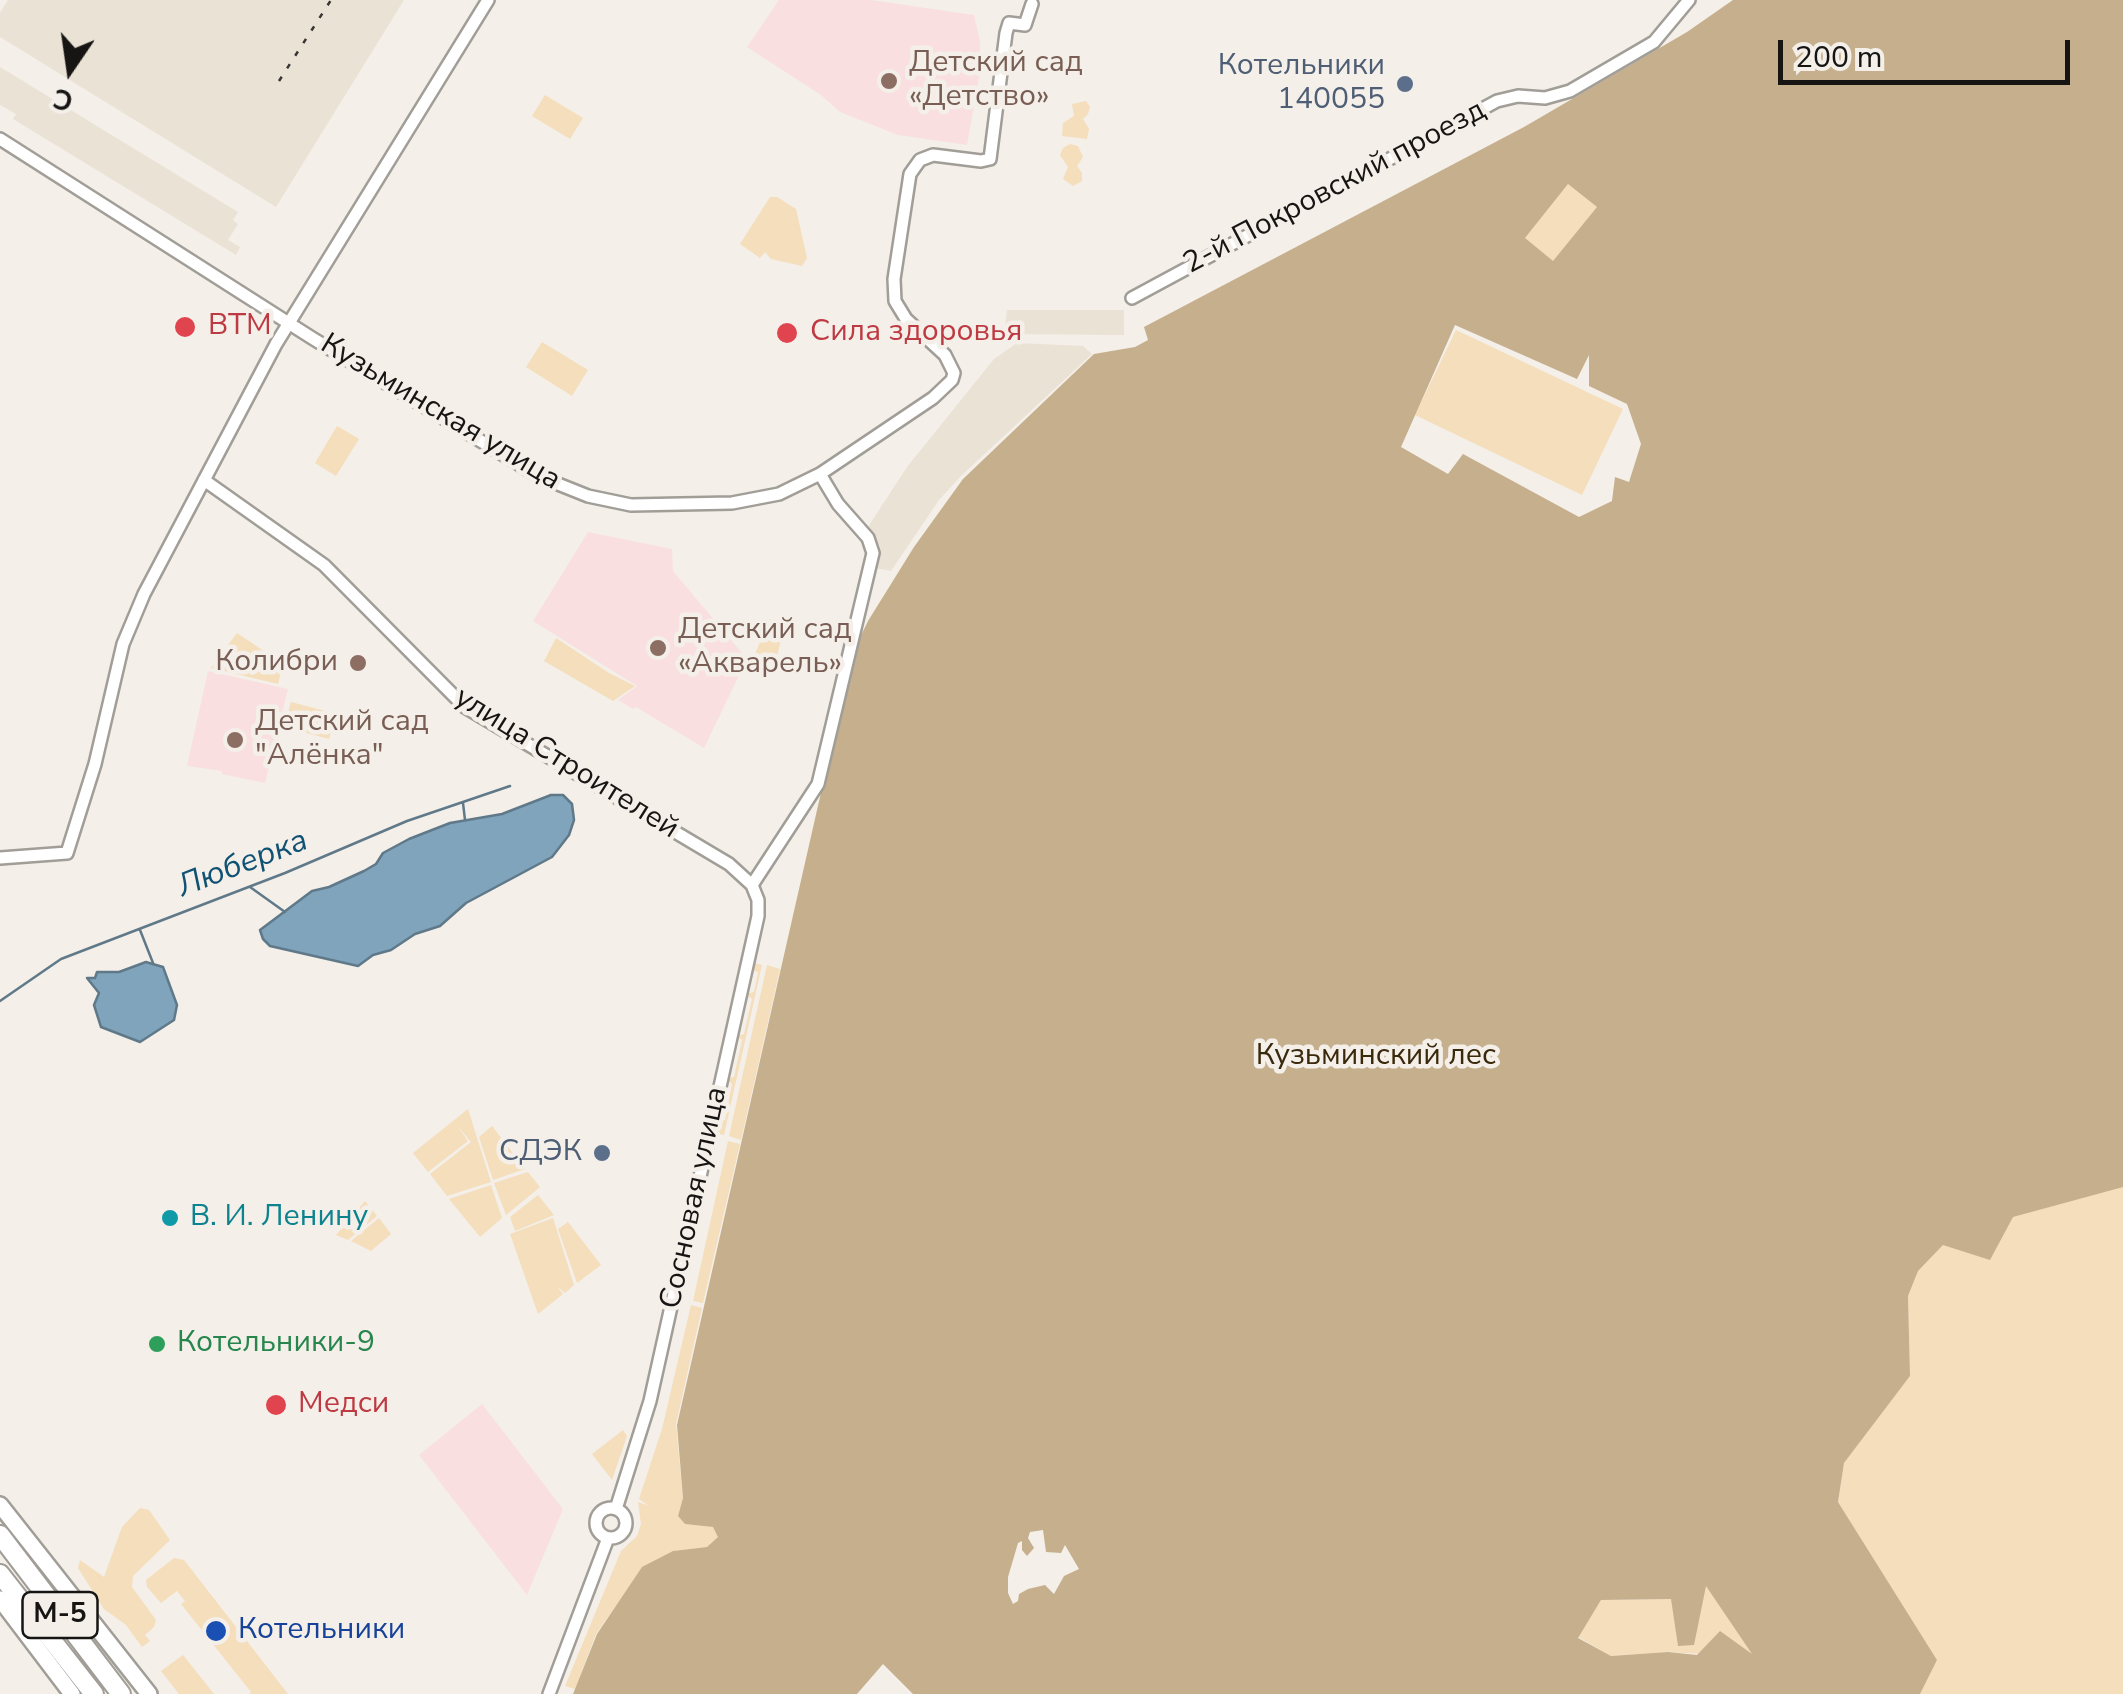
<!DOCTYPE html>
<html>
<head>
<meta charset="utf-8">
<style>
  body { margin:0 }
  #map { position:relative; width:2123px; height:1694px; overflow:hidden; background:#f4efe9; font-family:"Nunito Sans",sans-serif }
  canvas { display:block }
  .north { position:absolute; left:20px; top:20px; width:100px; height:100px; -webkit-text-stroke:8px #f4efe9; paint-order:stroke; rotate:193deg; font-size:28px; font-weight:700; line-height:40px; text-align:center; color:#161513 }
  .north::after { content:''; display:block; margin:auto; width:35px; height:45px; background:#161513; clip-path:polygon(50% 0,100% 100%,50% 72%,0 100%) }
  .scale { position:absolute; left:1778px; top:40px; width:292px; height:45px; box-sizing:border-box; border:5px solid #161513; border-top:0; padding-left:12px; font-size:30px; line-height:35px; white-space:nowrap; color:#161513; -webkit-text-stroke:8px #f4efe9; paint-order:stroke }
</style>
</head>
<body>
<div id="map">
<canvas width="2123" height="1694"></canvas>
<div class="north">С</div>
<div class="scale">200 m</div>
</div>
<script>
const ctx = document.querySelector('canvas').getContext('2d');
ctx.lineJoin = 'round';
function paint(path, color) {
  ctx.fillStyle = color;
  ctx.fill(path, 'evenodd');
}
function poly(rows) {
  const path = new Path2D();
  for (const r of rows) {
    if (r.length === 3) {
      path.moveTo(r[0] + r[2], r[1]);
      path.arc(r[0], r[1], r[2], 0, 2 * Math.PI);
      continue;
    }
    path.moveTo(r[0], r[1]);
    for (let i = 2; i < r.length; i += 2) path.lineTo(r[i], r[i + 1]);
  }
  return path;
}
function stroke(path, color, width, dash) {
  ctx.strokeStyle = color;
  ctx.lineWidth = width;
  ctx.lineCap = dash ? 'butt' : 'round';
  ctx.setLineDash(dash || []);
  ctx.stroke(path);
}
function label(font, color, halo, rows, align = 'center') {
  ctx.font = font + ' "Nunito Sans",sans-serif';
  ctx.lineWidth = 9;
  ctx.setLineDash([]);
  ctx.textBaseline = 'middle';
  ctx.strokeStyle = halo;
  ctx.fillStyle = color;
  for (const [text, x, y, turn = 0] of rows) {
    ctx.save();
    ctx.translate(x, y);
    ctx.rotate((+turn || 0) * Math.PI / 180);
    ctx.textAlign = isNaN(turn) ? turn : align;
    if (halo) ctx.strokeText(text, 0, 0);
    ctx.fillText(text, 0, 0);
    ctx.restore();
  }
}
paint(poly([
  [8,0,404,0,276,207,0,37,0,13],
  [0,67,238,212,233,220,238,224,228,240,240,247,236,255,13,119,16,114,0,105],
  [1007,310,1124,310,1124,335,1004,334],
  [1017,343,1083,346,1092,354,961,476,939,500,891,571,875,568,880,546,866,530,907,467,994,359]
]), '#eae2d5');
paint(poly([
  [779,0,871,0,974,15,980,41,981,67,967,145,898,135,840,112,821,95,747,47],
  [588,532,672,549,673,571,747,659,704,748,636,707,633,709,618,700,637,686,533,621],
  [208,671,288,689,265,783,222,774,222,771,187,766],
  [482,1404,563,1509,527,1595,419,1455]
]), '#fadfe0');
paint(poly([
  [545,95,583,118,570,139,532,116],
  [1086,101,1090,107,1088,114,1083,119,1089,129,1087,139,1062,136,1063,123,1074,116,1072,104],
  [1070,144,1078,146,1083,157,1077,166,1082,173,1082,181,1073,186,1063,179,1068,167,1060,155,1063,148],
  [1568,184,1597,207,1553,262,1524,239],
  [770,197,777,197,796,209,807,258,802,266,771,259,765,252,760,258,740,244],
  [1456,330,1623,409,1582,495,1415,415],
  [542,342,588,370,572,396,526,367],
  [337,426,359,439,336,476,315,463],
  [770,619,785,622,776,661,754,656],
  [237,633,283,664,278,684,211,668],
  [556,638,609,673,635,686,613,701,544,661],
  [291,702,336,714,329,739,284,727],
  [751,962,762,965,724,1135,713,1133,716,1119,725,1120,732,1084,727,1079,734,1077,742,1040,737,1036,744,1034,752,999,746,994,754,992,758,972,749,969],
  [767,965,780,969,741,1140,729,1136],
  [468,1109,491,1182,447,1196,430,1174,471,1142,456,1124,468,1141,428,1172,413,1153],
  [492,1126,525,1169,493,1180,479,1137],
  [728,1141,740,1144,703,1303,693,1301],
  [528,1172,540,1187,506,1215,494,1183],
  [491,1185,502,1218,480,1237,449,1199],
  [2120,1186,2123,1187,2123,1694,1920,1694,1937,1660,1838,1502,1844,1463,1910,1376,1908,1296,1918,1271,1943,1245,2013,1217],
  [538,1195,554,1215,515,1231,510,1217],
  [365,1201,377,1216,348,1240,336,1235],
  [379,1218,391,1234,371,1251,351,1241],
  [553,1218,574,1285,565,1293,557,1286,563,1294,538,1314,510,1234],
  [568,1222,601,1265,577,1283,558,1229],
  [691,1305,702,1308,676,1424,683,1498,678,1516,685,1524,714,1527,718,1537,707,1547,673,1551,642,1568,596,1634,575,1689,565,1686,621,1551,637,1536,641,1524,638,1502,649,1506,639,1499,662,1429],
  [623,1430,627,1436,612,1480,592,1454],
  [140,1508,149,1510,170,1540,133,1576,132,1587,156,1620,154,1627,145,1635,150,1641,142,1647,126,1625,104,1609,78,1568,80,1560,104,1577,122,1527],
  [174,1558,184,1560,288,1694,249,1694,251,1692,181,1604,185,1601,177,1591,161,1603,147,1587,146,1580],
  [1706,1584,1754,1657,1668,1652,1611,1656,1578,1637,1601,1600,1672,1599,1678,1646],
  [183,1655,214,1694,179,1694,161,1671]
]), '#f4debb');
paint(poly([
  [1733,0,2123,0,2123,1187,2013,1217,1990,1260,1943,1245,1918,1271,1908,1296,1910,1376,1844,1463,1838,1502,1937,1660,1920,1694,913,1694,883,1664,857,1694,573,1694,597,1634,642,1567,673,1551,707,1547,718,1537,713,1527,685,1524,678,1516,683,1498,677,1425,853,652,868,621,914,547,963,479,1094,354,1135,347,1148,340,1144,327,1524,127,1687,32],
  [1568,184,1597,207,1553,261,1525,238],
  [1455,325,1577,379,1589,355,1589,386,1627,404,1641,444,1629,482,1615,477,1612,501,1579,517,1463,454,1448,474,1401,447],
  [1043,1530,1046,1552,1061,1553,1065,1545,1079,1569,1064,1576,1054,1594,1045,1585,1028,1589,1019,1594,1018,1601,1013,1604,1008,1593,1008,1577,1018,1543,1022,1541,1022,1550,1027,1556,1034,1548,1028,1538,1030,1532],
  [1706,1586,1752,1654,1720,1631,1697,1655,1668,1652,1611,1656,1578,1638,1601,1600,1671,1599,1678,1646,1694,1645]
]), '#c5af8c');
const water = poly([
  [551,795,563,795,572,804,574,820,569,835,552,857,466,903,440,926,415,934,391,950,373,955,358,966,270,946,263,939,260,930,312,891,329,887,364,871,376,864,383,853,409,839,450,823,502,814,551,795],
  [146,962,163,967,177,1005,174,1020,140,1042,101,1027,94,1005,99,993,87,978,95,978,97,972,119,972,146,962]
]);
paint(water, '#7fa4bc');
stroke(water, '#607989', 2.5);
stroke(poly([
  [463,803,465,820],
  [250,887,285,912],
  [140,930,153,963],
  [0,1001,61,959,285,873,407,821,510,786]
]), '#607989', 2.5);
const minor = poly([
  [0,139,312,338,538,476,588,496,631,505,732,503,779,494,820,474,933,398,952,380,954,373,945,355,906,319,895,301,894,279,910,174,920,160,933,155,981,161,990,159,1006,33,1009,23,1025,25,1032,4],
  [1132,298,1497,101,1518,96,1545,98,1570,91,1654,42,1689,0],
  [204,480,324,565,465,707,729,864,752,885,758,900,758,916,650,1401,616,1509],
  [0,858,67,853,95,764,123,644,144,594,276,344,488,0],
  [752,885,818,784,873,553,868,538,838,504,820,474],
  [611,1523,15],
  [549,1694,608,1538]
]);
const secondary = poly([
  [0,1505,149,1694],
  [0,1599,72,1694]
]);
const trunk = poly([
  [0,1535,121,1694],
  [0,1574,94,1694]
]);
stroke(minor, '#a19d97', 16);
stroke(secondary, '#a19d97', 20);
stroke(trunk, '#a19d97', 22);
stroke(minor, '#fff', 11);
stroke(secondary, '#fff', 15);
stroke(trunk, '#fff', 18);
stroke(poly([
  [279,81,331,0]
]), '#373633', 2.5, [5, 10]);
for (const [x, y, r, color] of [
  [889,81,10,"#8d6e63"],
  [1405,84,10,"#5c6f8a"],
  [185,327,12,"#e0444e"],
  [787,333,12,"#e0444e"],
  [658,648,10,"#8d6e63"],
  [358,663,10,"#8d6e63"],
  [235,740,10,"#8d6e63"],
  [602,1153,10,"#5c6f8a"],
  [170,1218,10,"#0f9aa8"],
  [157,1344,10,"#2e9e5b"],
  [276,1405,12,"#e0444e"],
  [216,1631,12,"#1a4fb4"]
]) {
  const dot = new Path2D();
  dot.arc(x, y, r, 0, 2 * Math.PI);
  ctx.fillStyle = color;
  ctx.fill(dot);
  stroke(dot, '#f4efe9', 4);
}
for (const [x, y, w] of [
  [60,1615,75]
]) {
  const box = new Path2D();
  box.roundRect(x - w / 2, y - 23, w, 46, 8);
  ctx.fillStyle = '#f4efe9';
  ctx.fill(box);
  stroke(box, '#161513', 2.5);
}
label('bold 28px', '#161513', null, [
  ["М-5",60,1615]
]);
label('30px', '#785e54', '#f4efe9', [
  ["Детский сад",909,64],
  ["«Детство»",909,98],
  ["Детский сад",678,631],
  ["«Акварель»",678,665],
  ["Колибри",338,663,"right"],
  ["Детский сад",255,723],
  ["\"Алёнка\"",255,757]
], 'left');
label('30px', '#4e5e75', '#f4efe9', [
  ["Котельники",1385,67],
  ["140055",1385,101],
  ["СДЭК",582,1153]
], 'right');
label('30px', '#161513', '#f4efe9', [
  ["2-й Покровский проезд",1335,188,-28],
  ["Кузьминская улица",440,413,31],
  ["улица Строителей",566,764,32],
  ["Сосновая улица",695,1198,-78]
]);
label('30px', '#be3a42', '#f4efe9', [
  ["ВТМ",208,327],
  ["Сила здоровья",810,333],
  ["Медси",298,1405]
], 'left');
label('30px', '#3a290b', '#f4efe9', [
  ["Кузьминский лес",1376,1057]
]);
label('30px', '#0d838f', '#f4efe9', [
  ["В. И. Ленину",190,1218]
], 'left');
label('30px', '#27864d', '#f4efe9', [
  ["Котельники-9",177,1344]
], 'left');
label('30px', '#164399', '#f4efe9', [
  ["Котельники",238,1631]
], 'left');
label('italic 32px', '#105274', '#f4efe9', [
  ["Люберка",243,865,-21]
]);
</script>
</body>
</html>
